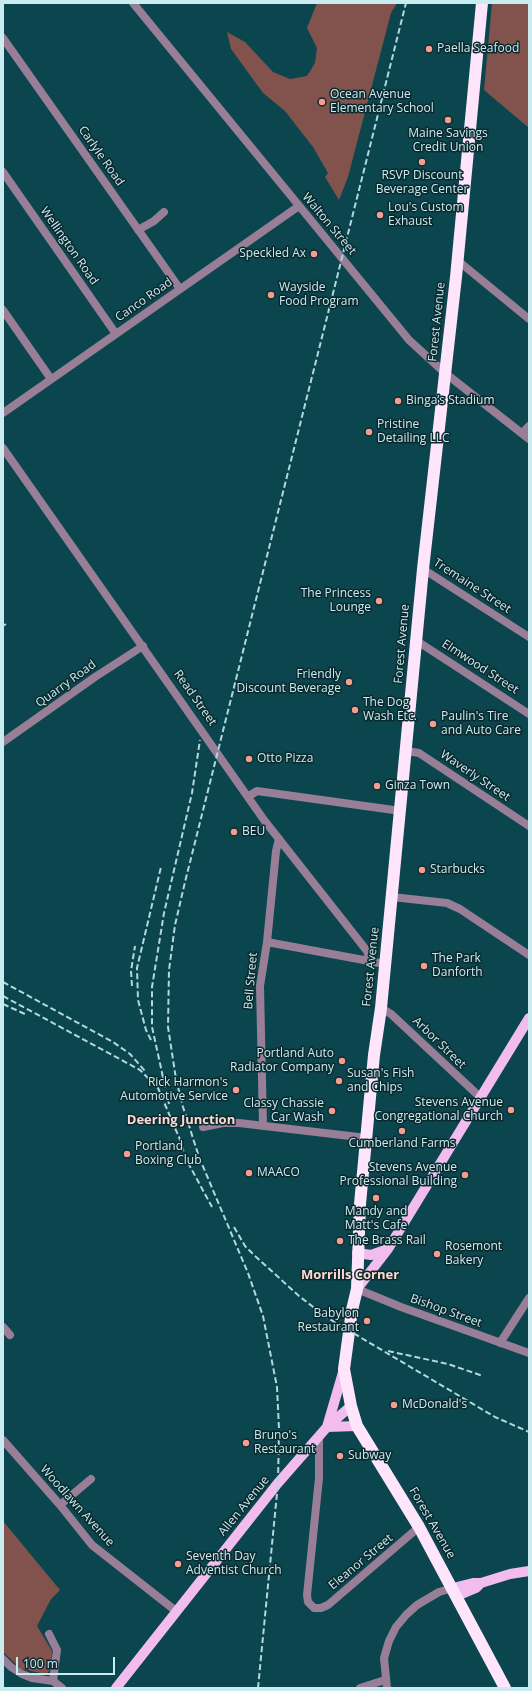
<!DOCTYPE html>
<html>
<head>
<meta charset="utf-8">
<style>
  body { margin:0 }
  #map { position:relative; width:532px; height:1691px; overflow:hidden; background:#0b454d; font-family:"Open Sans",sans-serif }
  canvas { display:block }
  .frame { position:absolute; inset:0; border:4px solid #caecf1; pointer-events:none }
  .scale { position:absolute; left:16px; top:1657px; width:99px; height:18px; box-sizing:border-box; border:2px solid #caecf1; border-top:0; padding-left:5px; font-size:12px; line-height:14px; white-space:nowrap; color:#caecf1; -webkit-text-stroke:3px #0b292d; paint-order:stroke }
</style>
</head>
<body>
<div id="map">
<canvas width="532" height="1691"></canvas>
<div class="frame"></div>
<div class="scale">100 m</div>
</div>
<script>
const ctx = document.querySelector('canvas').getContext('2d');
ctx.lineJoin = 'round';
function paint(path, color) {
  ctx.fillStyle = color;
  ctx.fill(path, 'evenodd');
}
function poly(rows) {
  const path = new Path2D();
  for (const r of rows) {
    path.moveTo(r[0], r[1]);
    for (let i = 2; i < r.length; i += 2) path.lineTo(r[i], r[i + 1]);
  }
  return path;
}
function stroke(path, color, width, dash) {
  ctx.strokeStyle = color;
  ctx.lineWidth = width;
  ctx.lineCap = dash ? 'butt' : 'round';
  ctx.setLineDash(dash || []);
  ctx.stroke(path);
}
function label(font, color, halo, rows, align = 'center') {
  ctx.font = font + ' "Open Sans",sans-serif';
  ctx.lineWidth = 3;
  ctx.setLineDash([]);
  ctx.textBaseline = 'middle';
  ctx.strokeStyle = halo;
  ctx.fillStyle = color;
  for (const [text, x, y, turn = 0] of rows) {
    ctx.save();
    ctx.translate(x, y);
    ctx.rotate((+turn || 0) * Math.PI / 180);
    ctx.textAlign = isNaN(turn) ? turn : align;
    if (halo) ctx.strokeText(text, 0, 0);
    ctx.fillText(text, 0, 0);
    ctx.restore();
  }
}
paint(poly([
  [317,3,397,3,391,13,348,177,339,200,325,177,328,173,313,147,285,111,263,93,231,49,227,32,245,42,273,72,290,79,307,76,315,63,317,48,307,28],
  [492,3,529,3,529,128,484,90],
  [3,1521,60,1590,51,1599,37,1626,52,1651,51,1669,46,1674,21,1669,3,1652]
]), '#82524c');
stroke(poly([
  [133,3,409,340,445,373,529,439],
  [3,38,180,289],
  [3,172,116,334],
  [138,230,154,221,164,212],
  [457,260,529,319],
  [3,310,51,379],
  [3,413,299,206],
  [522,433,529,426],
  [3,448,264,820,367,951,370,960],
  [423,569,529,637],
  [417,641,529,714],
  [3,742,95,677,143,646],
  [407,751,419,753,529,826],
  [249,796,257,791,401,811],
  [392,897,447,903,460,909,529,955],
  [267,942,385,964],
  [381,1008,391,1014,480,1097],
  [263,1126,260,986,267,942,276,851,279,839],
  [203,1127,223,1123,239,1123,367,1138],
  [357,1289,401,1307,529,1353],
  [3,1327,10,1335],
  [500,1343,529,1298],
  [319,1436,319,1478,307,1595,308,1602,314,1608,321,1608,328,1605,419,1527],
  [3,1440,60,1505,92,1545,176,1611],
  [60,1505,91,1479],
  [49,1634,57,1650,53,1681],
  [3,1659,11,1667,22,1674,32,1678,53,1681,62,1688],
  [360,1688,385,1680],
  [387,1688,384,1658,389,1641,396,1627,406,1615,417,1605,439,1592,453,1588]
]), '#987e96', 8);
stroke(poly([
  [357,1253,371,1255,388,1249],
  [357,1289,388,1249,529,1018],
  [327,1427,351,1406],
  [327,1427,357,1426],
  [453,1588,473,1583,481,1583,510,1574,529,1571],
  [457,1596,476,1588,481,1583],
  [116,1688,278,1483,327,1427,344,1369]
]), '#f2bdee', 10);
stroke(poly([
  [482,3,456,277,423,569,381,1008,374,1055,360,1204,357,1289,352,1310,344,1369,351,1406,357,1426,419,1527,505,1688]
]), '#ffe5fc', 12);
stroke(poly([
  [3,626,6,624],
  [3,982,113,1042,130,1054,145,1071],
  [132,986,131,971,135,946],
  [3,996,140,1070,158,1088,181,1142],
  [3,1004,27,1015],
  [151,1040,146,1030,138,1000,137,968,161,867],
  [162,1073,169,1104],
  [163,1077,152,1027,152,987,164,913,192,793,200,740],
  [179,1137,186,1159,212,1207],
  [234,1227,245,1246,254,1255,299,1296,326,1317,495,1417,529,1432],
  [388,1351,448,1364,483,1376],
  [258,1688,278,1483,279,1429,277,1387,263,1316,248,1273,199,1157,183,1107,176,1079,168,1027,169,970,175,925,185,882,406,3]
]), '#b2d7dd', 2, [6, 3]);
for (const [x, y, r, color] of [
  [429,49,4,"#f59d90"],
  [322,102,4,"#f59d90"],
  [448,120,4,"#f59d90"],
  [422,162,4,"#f59d90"],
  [380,215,4,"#f59d90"],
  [314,254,4,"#f59d90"],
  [271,295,4,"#f59d90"],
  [398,401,4,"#f59d90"],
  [369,432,4,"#f59d90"],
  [379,601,4,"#f59d90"],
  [349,682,4,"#f59d90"],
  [355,710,4,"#f59d90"],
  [433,724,4,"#f59d90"],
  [249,759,4,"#f59d90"],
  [377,786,4,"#f59d90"],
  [234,832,4,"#f59d90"],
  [422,870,4,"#f59d90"],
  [424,966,4,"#f59d90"],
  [342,1061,4,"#f59d90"],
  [339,1081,4,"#f59d90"],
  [236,1090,4,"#f59d90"],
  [511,1110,4,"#f59d90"],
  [332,1111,4,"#f59d90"],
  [402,1131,4,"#f59d90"],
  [127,1154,4,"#f59d90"],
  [249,1173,4,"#f59d90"],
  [465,1175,4,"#f59d90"],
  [376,1198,4,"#f59d90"],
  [340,1241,4,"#f59d90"],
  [437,1254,4,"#f59d90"],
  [367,1321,4,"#f59d90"],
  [394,1405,4,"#f59d90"],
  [246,1443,4,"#f59d90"],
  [340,1456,4,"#f59d90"],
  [178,1564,4,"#f59d90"]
]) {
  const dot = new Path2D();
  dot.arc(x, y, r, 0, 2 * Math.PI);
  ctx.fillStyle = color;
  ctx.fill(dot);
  stroke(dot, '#0b292d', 1.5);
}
label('12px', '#caecf1', '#0b292d', [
  ["Paella Seafood",437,49],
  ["Ocean Avenue",330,95],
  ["Elementary School",330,109],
  ["Maine Savings",448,134,"center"],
  ["Credit Union",448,148,"center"],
  ["RSVP Discount",422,176,"center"],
  ["Beverage Center",422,190,"center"],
  ["Lou's Custom",388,208],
  ["Exhaust",388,222],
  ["Speckled Ax",306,254,"right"],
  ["Wayside",279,288],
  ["Food Program",279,302],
  ["Binga’s Stadium",406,401],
  ["Pristine",377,425],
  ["Detailing LLC",377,439],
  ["The Princess",371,594,"right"],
  ["Lounge",371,608,"right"],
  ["Friendly",341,675,"right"],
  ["Discount Beverage",341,689,"right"],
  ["The Dog",363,703],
  ["Wash Etc.",363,717],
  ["Paulin's Tire",441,717],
  ["and Auto Care",441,731],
  ["Otto Pizza",257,759],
  ["Ginza Town",385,786],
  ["BEU",242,832],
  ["Starbucks",430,870],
  ["The Park",432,959],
  ["Danforth",432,973],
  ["Portland Auto",334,1054,"right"],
  ["Radiator Company",334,1068,"right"],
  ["Susan's Fish",347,1074],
  ["and Chips",347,1088],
  ["Rick Harmon's",228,1083,"right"],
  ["Automotive Service",228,1097,"right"],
  ["Stevens Avenue",503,1103,"right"],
  ["Congregational Church",503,1117,"right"],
  ["Classy Chassie",324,1104,"right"],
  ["Car Wash",324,1118,"right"],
  ["Cumberland Farms",402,1144,"center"],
  ["Portland",135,1147],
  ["Boxing Club",135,1161],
  ["Stevens Avenue",457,1168,"right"],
  ["Professional Building",457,1182,"right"],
  ["MAACO",257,1173],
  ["Mandy and",376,1212,"center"],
  ["Matt's Cafe",376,1226,"center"],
  ["The Brass Rail",348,1241],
  ["Rosemont",445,1247],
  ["Bakery",445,1261],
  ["Babylon",359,1314,"right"],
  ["Restaurant",359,1328,"right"],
  ["McDonald's",402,1405],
  ["Bruno's",254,1436],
  ["Restaurant",254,1450],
  ["Subway",348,1456],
  ["Seventh Day",186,1557],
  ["Adventist Church",186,1571]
], 'left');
label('12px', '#caecf1', '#0b292d', [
  ["Carlyle Road",101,156,55],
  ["Walton Street",329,224,50],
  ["Wellington Road",69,246,55],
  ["Canco Road",144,300,-35],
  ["Forest Avenue",437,322,-84],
  ["Tremaine Street",472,586,33],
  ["Forest Avenue",402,644,-85],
  ["Elmwood Street",480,667,33],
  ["Quarry Road",66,684,-36],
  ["Read Street",195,698,55],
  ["Waverly Street",475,776,34],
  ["Forest Avenue",371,967,-84],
  ["Bell Street",251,981,-85],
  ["Arbor Street",439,1043,44],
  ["Bishop Street",446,1311,20],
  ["Woodlawn Avenue",77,1506,48],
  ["Allen Avenue",244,1506,-51],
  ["Forest Avenue",432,1523,60],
  ["Eleanor Street",361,1562,-40]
]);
label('bold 13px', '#fcd9d3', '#0b292d', [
  ["Deering Junction",181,1120],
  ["Morrills Corner",350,1275]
]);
</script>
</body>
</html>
